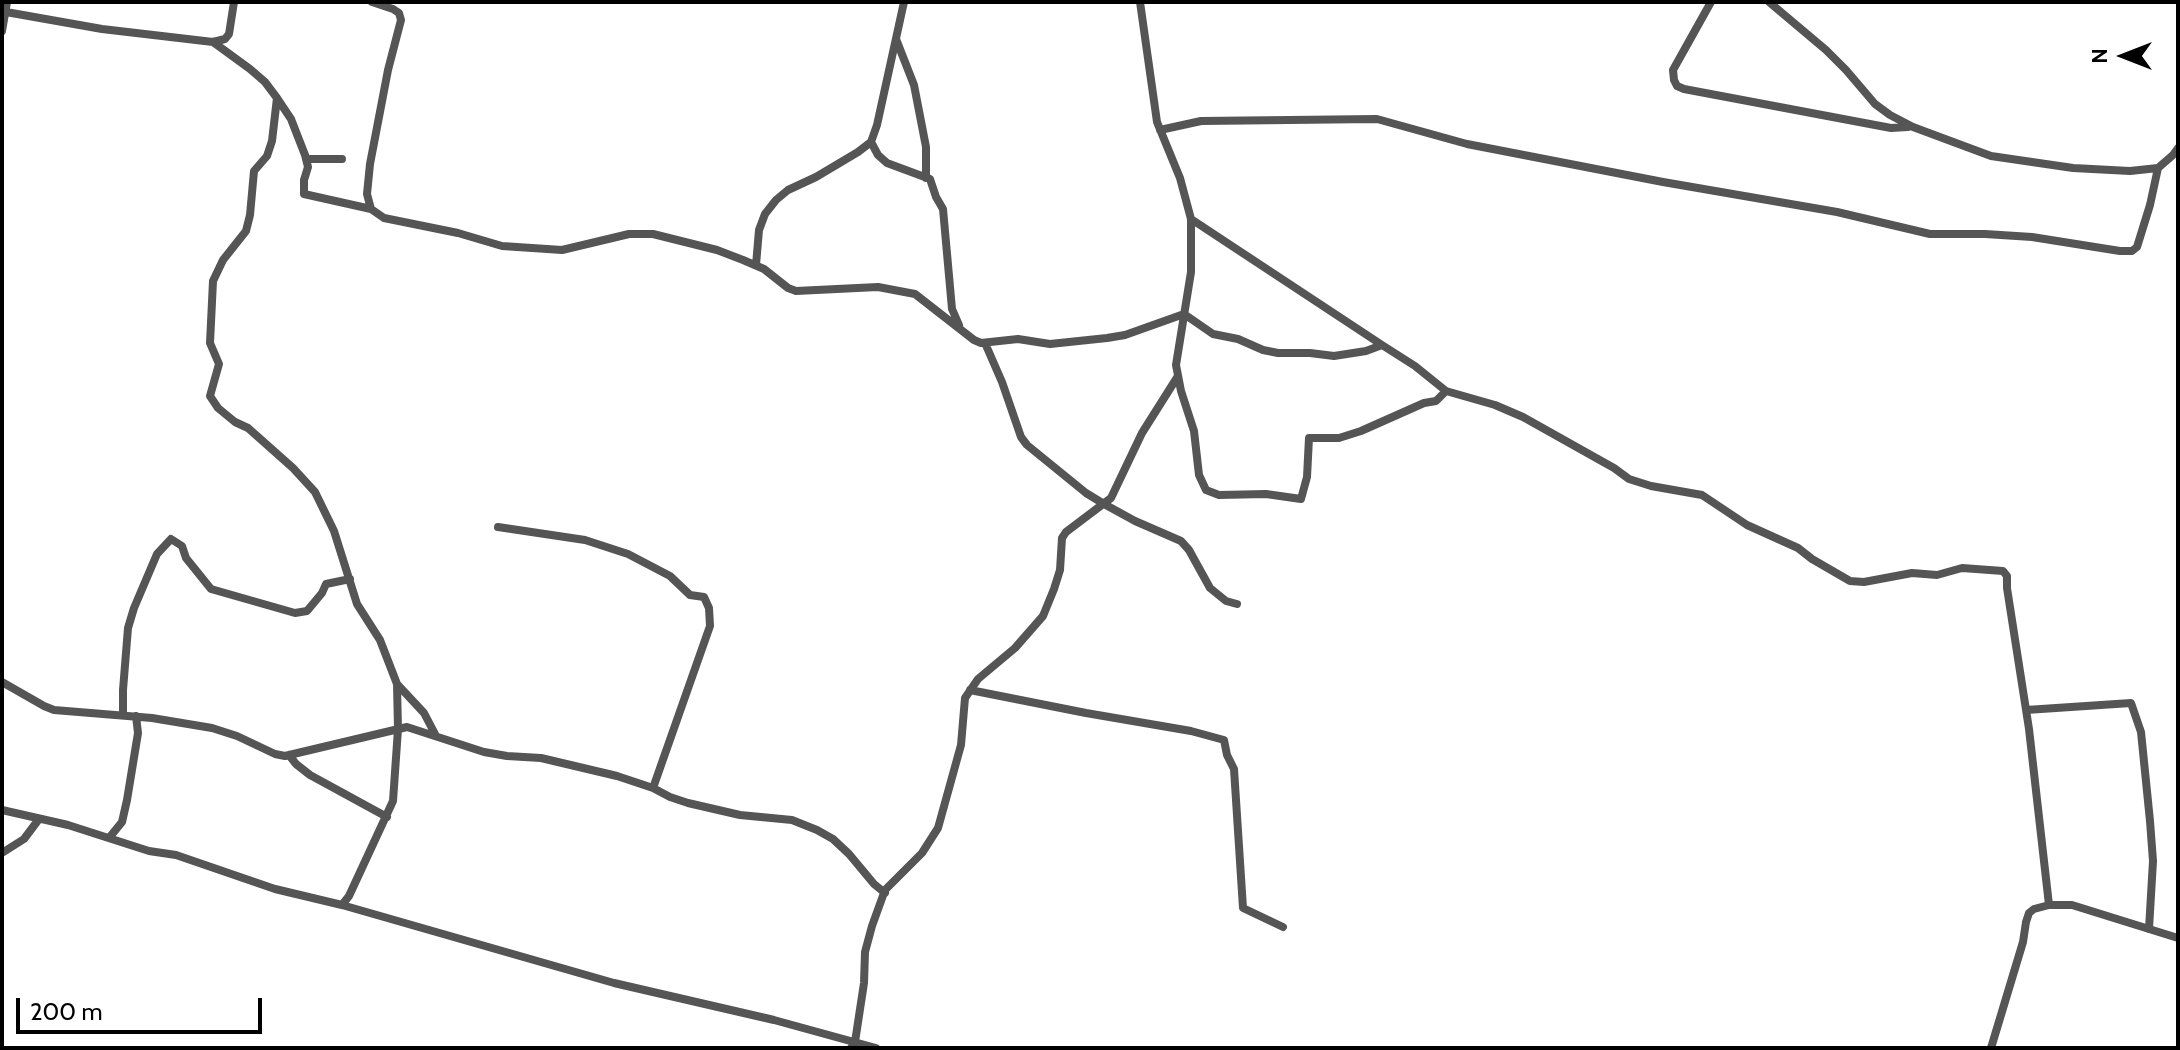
<!DOCTYPE html>
<html>
<head>
<meta charset="utf-8">
<style>
  body { margin:0 }
  #map { position:relative; width:2180px; height:1050px; overflow:hidden; background:#fff; font-family:Cabin,sans-serif }
  canvas { display:block }
  .frame { position:absolute; inset:0; border:4px solid #000; pointer-events:none }
  .north { position:absolute; left:2084px; top:16px; width:80px; height:80px; -webkit-text-stroke:6px #fff; paint-order:stroke; rotate:270deg; font-size:22px; font-weight:700; line-height:32px; text-align:center; color:#000 }
  .north::after { content:''; display:block; margin:auto; width:28px; height:36px; background:#000; clip-path:polygon(50% 0,100% 100%,50% 72%,0 100%) }
  .scale { position:absolute; left:16px; top:998px; width:246px; height:36px; box-sizing:border-box; border:4px solid #000; border-top:0; padding-left:10px; font-size:24px; line-height:28px; white-space:nowrap; color:#000; -webkit-text-stroke:6px #fff; paint-order:stroke }
</style>
</head>
<body>
<div id="map">
<canvas width="2180" height="1050"></canvas>
<div class="frame"></div>
<div class="north">N</div>
<div class="scale">200 m</div>
</div>
<script>
const ctx = document.querySelector('canvas').getContext('2d');
ctx.lineJoin = 'round';
function poly(rows) {
  const path = new Path2D();
  for (const r of rows) {
    path.moveTo(r[0], r[1]);
    for (let i = 2; i < r.length; i += 2) path.lineTo(r[i], r[i + 1]);
  }
  return path;
}
function stroke(path, color, width, dash) {
  ctx.strokeStyle = color;
  ctx.lineWidth = width;
  ctx.lineCap = dash ? 'butt' : 'round';
  ctx.setLineDash(dash || []);
  ctx.stroke(path);
}
stroke(poly([
  [1140,2,1157,122,1180,178,1191,219,1191,272,1176,365,1181,391,1194,431,1199,475,1206,490,1219,495,1266,494,1301,499,1307,477,1309,438,1339,438,1361,431,1424,403,1436,401,1446,391],
  [1711,2,1673,70,1674,80,1677,86,1684,89,1891,128,1908,127],
  [1769,2,1826,50,1846,70,1875,104,1890,115,1913,127,1991,156,2073,168,2130,171,2158,168],
  [6,12,102,29,213,42,225,39,229,34,234,2],
  [2,31,7,2],
  [896,39,914,85,926,147,926,178],
  [213,42,250,69,265,82,277,98,272,141,267,156,254,171,250,215,246,231,223,260,213,281,210,343,219,364,210,396,218,408,235,422,248,428,293,468,315,492,334,531,357,604,380,640,397,684,424,713,435,734],
  [277,98,291,119,305,155,308,167,304,180,304,194,371,209,384,218,458,233,502,246,562,250,629,234,653,234,717,250,743,260,764,269,788,288,796,291,878,287,915,294,974,340,981,343,1018,339,1050,344,1107,338,1125,335,1184,314,1213,334,1238,339,1263,350,1278,353,1310,353,1334,356,1366,351,1382,345,1415,366,1446,391,1495,405,1523,417,1614,468,1629,479,1651,486,1702,495,1747,525,1798,548,1812,559,1850,581,1864,582,1912,573,1937,575,1962,568,2003,571,2007,576,2007,588,2029,729,2049,905],
  [1160,130,1201,121,1377,119,1467,144,1663,182,1837,212,1930,234,1985,234,2032,237,2120,251,2132,251,2137,247,2150,205,2158,168,2173,155,2178,148],
  [871,142,878,155,887,163,930,179,936,197,943,209,952,309,959,325],
  [306,159,342,159],
  [371,209,367,194,370,164,388,70,401,20,399,13,393,9,372,2],
  [1191,219,1382,345],
  [756,265,759,230,765,214,776,200,788,190,816,177,858,152,871,142,877,125,904,2],
  [985,343,1002,382,1021,437,1027,445,1086,493,1104,504,1135,521,1181,541,1189,550,1210,588,1226,601,1237,604],
  [498,527,585,540,628,554,670,576,690,595,704,597,709,608,710,626,653,788],
  [2,682,44,706,54,710,152,718,212,728,237,736,275,754,285,756,407,727,484,752,507,756,541,758,617,776,653,788,670,797,688,803,740,815,792,820,817,830,833,839,849,854,874,884,885,893],
  [970,690,1086,713,1191,731,1224,740,1227,755,1234,769,1243,908,1283,927],
  [2026,710,2131,703,2141,732,2150,821,2153,861,2149,929],
  [123,715,123,690,128,628,134,608,157,554,171,539,182,546,186,558,211,589,295,613,307,611,322,593,326,584,350,579],
  [289,755,296,764,310,775,387,817],
  [2,810,68,825,149,851,176,855,275,889,342,905,614,983,774,1020,876,1048],
  [109,838,122,822,127,800,138,733,136,716],
  [2,853,24,839,39,819],
  [342,905,349,896,393,801,398,729,397,684],
  [851,1048,855,1042,864,983,865,952,872,926,885,890,922,853,938,828,961,745,965,698,978,679,1015,648,1043,616,1054,589,1060,570,1062,538,1066,532,1111,498,1142,433,1178,376],
  [1991,1048,2023,942,2026,922,2029,913,2034,909,2049,905,2072,905,2178,938]
]), '#555', 8);
</script>
</body>
</html>
